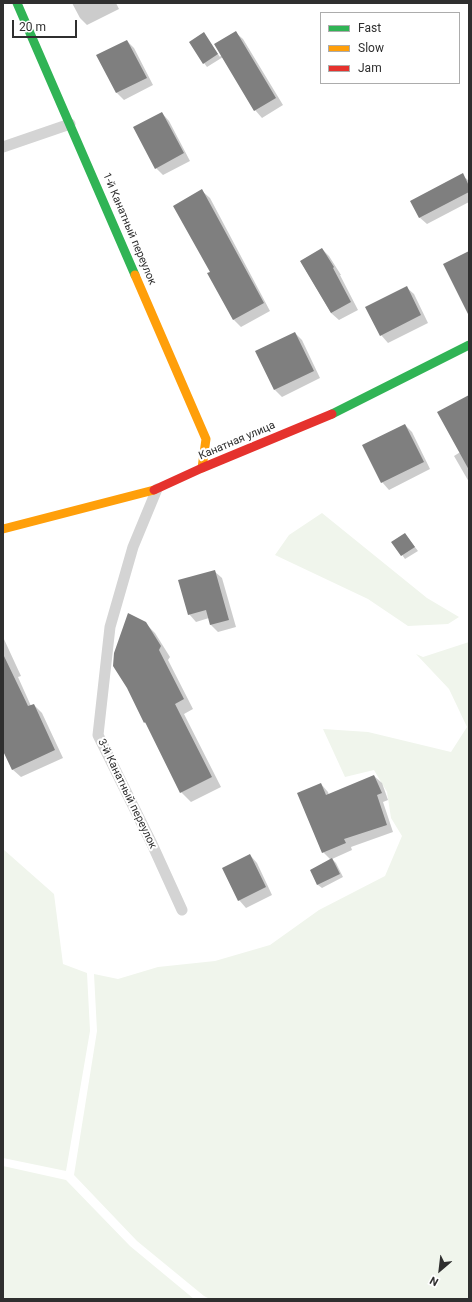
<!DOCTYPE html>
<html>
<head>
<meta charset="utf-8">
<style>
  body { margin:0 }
  #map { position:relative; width:472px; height:1302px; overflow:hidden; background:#fff; font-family:Roboto,sans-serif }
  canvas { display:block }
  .frame { position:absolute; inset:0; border:4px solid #2f2f2f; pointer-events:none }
  .legend { position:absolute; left:320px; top:12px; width:140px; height:72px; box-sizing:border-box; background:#fff; border:1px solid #acacac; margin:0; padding:5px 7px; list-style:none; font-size:12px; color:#2f2f2f }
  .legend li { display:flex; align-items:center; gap:8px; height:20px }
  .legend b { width:20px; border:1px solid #acacac }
  .north { position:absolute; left:420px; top:1250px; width:40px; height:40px; -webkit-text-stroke:3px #fff; paint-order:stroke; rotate:208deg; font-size:11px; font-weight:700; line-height:16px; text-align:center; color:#2f2f2f }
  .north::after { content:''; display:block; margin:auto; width:14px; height:18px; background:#2f2f2f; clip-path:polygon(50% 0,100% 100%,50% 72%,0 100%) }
  .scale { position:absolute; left:12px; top:20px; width:65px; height:18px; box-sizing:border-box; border:2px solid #2f2f2f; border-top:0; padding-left:5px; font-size:12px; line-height:14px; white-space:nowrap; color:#2f2f2f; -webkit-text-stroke:3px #fff; paint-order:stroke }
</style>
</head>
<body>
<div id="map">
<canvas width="472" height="1302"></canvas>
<div class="frame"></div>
<ul class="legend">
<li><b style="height:5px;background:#30b455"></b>Fast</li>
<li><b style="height:5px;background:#ff9f0a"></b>Slow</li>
<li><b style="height:5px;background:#e5322d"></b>Jam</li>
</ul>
<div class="north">N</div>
<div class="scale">20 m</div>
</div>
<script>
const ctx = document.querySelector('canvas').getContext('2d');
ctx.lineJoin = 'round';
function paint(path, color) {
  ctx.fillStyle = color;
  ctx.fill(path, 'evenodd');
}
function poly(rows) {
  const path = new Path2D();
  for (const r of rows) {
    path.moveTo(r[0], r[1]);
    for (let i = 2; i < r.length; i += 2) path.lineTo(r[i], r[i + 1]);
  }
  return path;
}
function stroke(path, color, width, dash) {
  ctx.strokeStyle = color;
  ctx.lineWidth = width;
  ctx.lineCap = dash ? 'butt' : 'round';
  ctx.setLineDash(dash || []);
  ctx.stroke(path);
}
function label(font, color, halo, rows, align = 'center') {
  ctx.font = font + ' Roboto,sans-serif';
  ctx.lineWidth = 4;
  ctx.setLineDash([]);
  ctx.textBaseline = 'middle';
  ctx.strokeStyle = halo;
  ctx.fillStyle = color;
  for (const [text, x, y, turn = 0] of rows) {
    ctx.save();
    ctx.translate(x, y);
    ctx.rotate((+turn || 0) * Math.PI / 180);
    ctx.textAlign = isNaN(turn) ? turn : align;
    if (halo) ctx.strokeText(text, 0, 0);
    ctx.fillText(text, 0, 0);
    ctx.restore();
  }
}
paint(poly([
  [322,513,427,598,459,617,448,624,408,626,368,599,275,555,289,535],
  [469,642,469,1299,210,1299,204,1296,137,1241,74,1175,97,1031,94,974,118,979,158,967,215,961,270,945,319,910,385,876,402,836,391,818,387,792,374,770,345,777,323,729,368,732,451,752,467,727,449,689,416,654,423,657],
  [3,849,54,894,63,964,87,973,90,1031,66,1171,3,1158],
  [3,1166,66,1180,130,1246,194,1299,3,1299]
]), '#f0f5ec');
paint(poly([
  [72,3,116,3,119,9,87,25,80,18],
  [235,32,243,39,283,105,262,118,255,110,223,57,207,67,204,63,204,34,220,57],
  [127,41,134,48,153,85,124,100,117,93,98,56],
  [162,113,169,121,190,161,163,175,156,168],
  [462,175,469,181,469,202,427,224,419,217],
  [202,191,210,198,270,311,241,327,234,320,211,272],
  [322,249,329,256,341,275,340,275,358,310,339,320,331,313,301,262],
  [406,287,414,294,428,323,388,343,381,335],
  [295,333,302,340,320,378,282,397,275,390],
  [469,396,469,482,454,456,462,451],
  [405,425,412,432,430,469,389,490,382,482],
  [405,534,418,551,405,559,393,542],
  [214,571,222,578,236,627,218,632,211,625,209,618,196,622,189,614],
  [145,623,155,633,170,657,168,660,193,709,184,714,221,787,191,802,181,792,148,725,144,722],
  [3,637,21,676,18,677,31,706,34,705,42,713,63,758,21,777,12,769,3,748],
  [374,776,382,783,388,800,383,802,393,832,351,847,352,850,332,859,336,863,343,877,322,888,318,885,311,870,331,860,323,852,321,784,328,792,329,795],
  [250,855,257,863,272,895,246,908,239,900]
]), '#0003');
paint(poly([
  [236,31,276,98,254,111,214,44],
  [204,32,218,54,203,64,189,42],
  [127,40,147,78,116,93,96,55],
  [162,112,184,153,155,169,133,127],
  [463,173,469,186,469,192,419,218,410,201],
  [202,189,264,303,233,320,207,273,210,272,173,206],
  [322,248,334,267,333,268,351,302,331,313,300,261],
  [469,251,469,316,443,264],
  [407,286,421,315,380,336,365,307],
  [295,332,314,371,274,390,255,351],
  [469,395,469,470,437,412],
  [405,424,424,462,381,483,362,445],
  [405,533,415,547,401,556,391,542],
  [215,570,229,620,210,625,206,610,188,615,178,580],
  [128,613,146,622,161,646,159,650,184,699,175,704,212,777,180,793,145,722,144,723,127,688,113,666,114,653],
  [3,654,28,706,34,704,55,750,12,770,3,751],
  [374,775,382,793,377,795,387,825,344,839,346,843,322,853,297,793,321,783,326,795],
  [250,854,266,887,238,901,222,868],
  [332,858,340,874,317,885,310,870]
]), '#7f7f7f');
stroke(poly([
  [3,147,70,124],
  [157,489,133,547,110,627,98,735,152,844,182,910]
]), '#d4d4d4', 11);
stroke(poly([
  [17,3,135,275],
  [332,414,469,345]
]), '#30b455', 9);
stroke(poly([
  [135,275,206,439,202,468],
  [3,529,154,490]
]), '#ff9f0a', 9);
stroke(poly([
  [154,490,202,468,332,414]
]), '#e5322d', 9);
label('11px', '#2f2f2f', '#fff', [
  ["1-й Канатный переулок",129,229,67],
  ["Канатная улица",237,441,-23],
  ["3-й Канатный переулок",127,794,64]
]);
</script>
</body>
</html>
